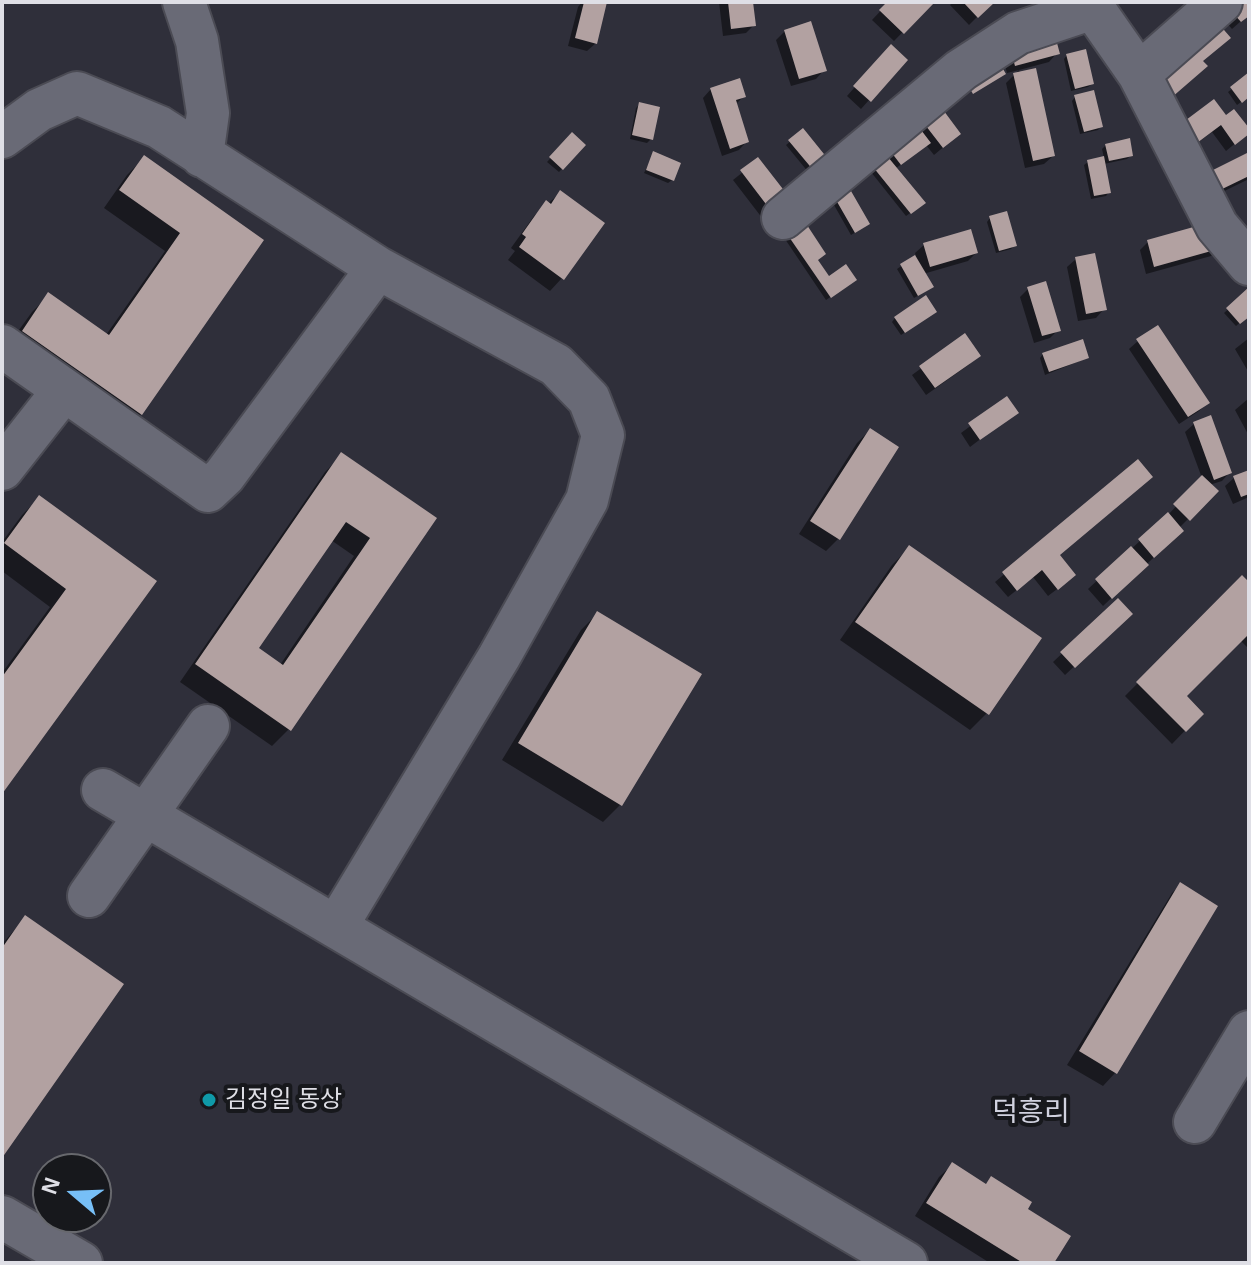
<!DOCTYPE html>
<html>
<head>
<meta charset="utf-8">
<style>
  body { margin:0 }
  #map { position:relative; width:1251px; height:1265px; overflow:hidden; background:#2f2f3a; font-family:Helvetica,sans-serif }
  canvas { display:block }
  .frame { position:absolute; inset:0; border:4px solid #dfdfe6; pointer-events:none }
  .north { position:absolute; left:32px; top:1153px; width:80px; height:80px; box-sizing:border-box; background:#17181c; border:2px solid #67686d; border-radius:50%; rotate:289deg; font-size:22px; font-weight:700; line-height:32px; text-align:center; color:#dfdfe6 }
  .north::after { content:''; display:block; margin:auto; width:28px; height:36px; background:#77bff7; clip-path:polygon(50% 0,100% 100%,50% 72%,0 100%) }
</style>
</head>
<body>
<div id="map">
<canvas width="1251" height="1265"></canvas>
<div class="frame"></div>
<div class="north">N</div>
</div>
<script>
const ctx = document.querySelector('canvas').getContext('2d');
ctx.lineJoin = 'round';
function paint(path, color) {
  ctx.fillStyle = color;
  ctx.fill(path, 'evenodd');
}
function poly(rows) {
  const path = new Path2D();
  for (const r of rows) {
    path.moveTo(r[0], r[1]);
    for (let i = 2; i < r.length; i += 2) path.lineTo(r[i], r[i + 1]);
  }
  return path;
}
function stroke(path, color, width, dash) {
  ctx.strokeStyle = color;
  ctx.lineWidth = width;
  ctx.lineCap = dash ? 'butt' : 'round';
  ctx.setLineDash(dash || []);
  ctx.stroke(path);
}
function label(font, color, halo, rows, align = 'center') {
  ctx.font = font + ' Helvetica,"Noto Sans KR",sans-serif';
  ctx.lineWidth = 8;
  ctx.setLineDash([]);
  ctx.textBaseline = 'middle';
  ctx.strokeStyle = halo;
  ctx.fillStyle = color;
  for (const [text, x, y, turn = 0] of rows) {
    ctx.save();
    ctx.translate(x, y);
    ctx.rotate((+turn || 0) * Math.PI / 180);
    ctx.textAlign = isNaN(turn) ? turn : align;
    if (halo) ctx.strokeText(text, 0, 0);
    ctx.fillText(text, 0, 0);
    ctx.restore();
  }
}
paint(poly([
  [582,2,600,2,596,43,587,51,568,46,578,7],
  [719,2,751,2,754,25,746,33,723,36],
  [889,2,932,2,894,41,872,20],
  [953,2,992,2,969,25,950,5],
  [1249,2,1249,14,1232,29,1219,14],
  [785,31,824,70,816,79,791,86,776,40],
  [1057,53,1049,62,1019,70,1053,156,1044,164,1025,168,1006,83,1019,70,1007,73,1002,54],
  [883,55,869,100,861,109,847,96],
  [1067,55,1092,84,1088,87,1071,91,1064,59],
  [1249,75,1249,96,1237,105,1228,92],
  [711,89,744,96,735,105,747,141,739,150,722,156,703,98],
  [1075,97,1101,126,1098,130,1080,134,1072,101],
  [640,104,651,139,647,143,630,139,636,108],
  [921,118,959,134,934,155,926,145,895,169,920,206,906,216,867,167],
  [1225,118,1249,132,1226,151,1212,132,1188,150],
  [803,131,825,159,809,173,786,145],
  [572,135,584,145,559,172,547,162],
  [1106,145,1131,155,1127,159,1104,164,1109,192,1106,196,1091,199,1084,165,1088,162,1104,158,1102,149],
  [654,154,672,180,668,183,644,173],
  [1249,154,1249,179,1208,199],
  [144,158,262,240,141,414,124,431,6,348,32,312,49,295,106,335,165,251,104,208,127,175],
  [758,160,790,202,766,223,733,180],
  [560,193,562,278,550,291,508,260,515,251,511,248,534,216],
  [837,202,864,227,851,235,834,205],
  [990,218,1015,245,1011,249,996,253,987,222],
  [788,236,816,260,829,278,851,283,826,300,785,239],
  [1148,242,1220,248,1211,256,1146,274,1140,250],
  [924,245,976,253,968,261,923,274,928,290,914,298,897,269,916,256,915,253],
  [1076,259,1104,309,1096,318,1078,321,1067,267],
  [1028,289,1058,330,1050,338,1034,343,1020,297],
  [1249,290,1249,315,1236,326,1224,313],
  [931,315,901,335,892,322,895,318],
  [965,336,970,364,926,395,912,375],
  [1249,338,1249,373,1235,349],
  [1138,341,1207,403,1199,411,1179,424,1129,349],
  [1043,354,1087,358,1045,375,1040,358],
  [1249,398,1249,436,1235,410],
  [1007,399,1016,412,970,447,961,433],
  [1194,424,1230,472,1222,481,1209,485,1216,491,1179,528,1173,539,1103,606,1088,589,1168,515,1202,478,1185,432],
  [870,430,839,538,826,551,799,534,857,443],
  [342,455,434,519,289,729,272,746,180,682,325,472],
  [331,540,354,556,280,665,257,648],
  [1138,462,1058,556,1065,583,1048,596,1033,577,1008,597,995,582],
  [1249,472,1249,497,1233,504,1225,486,1234,478],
  [39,498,154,582,2,791,2,673,50,607,2,571,2,542,22,515],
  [909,548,987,713,970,730,840,640,892,565],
  [1242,578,1249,585,1249,649,1240,640,1184,696,1201,714,1172,744,1125,696],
  [1118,601,1130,614,1065,675,1053,662],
  [598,613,699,675,620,805,603,822,502,760,581,630],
  [1180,885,1115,1073,1103,1086,1067,1065,1172,893],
  [26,917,2,1155,2,944],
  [952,1165,985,1185,991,1179,1025,1210,1052,1263,990,1263,915,1216,939,1177]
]), '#0007');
paint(poly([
  [584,2,607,2,597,44,575,38],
  [728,2,753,2,756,26,731,29],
  [887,2,935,2,904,34,879,10],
  [963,2,995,2,978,18],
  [1228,2,1249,2,1249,16,1241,22,1225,4],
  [811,21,827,71,799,79,784,30],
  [1218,23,1231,38,1203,61,1208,66,1171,98,1154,78],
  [1054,32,1060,54,1015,66,1009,44],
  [891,44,908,60,871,102,853,86],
  [1086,49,1094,84,1075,89,1066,54],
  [996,57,1006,74,973,94,963,77],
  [1036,68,1055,156,1033,161,1013,73],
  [1249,72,1249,97,1242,103,1230,87],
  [740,78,746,97,736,100,749,142,730,149,710,88],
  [1094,90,1103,127,1084,132,1074,95],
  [1214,99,1226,115,1234,109,1249,128,1249,134,1235,145,1221,125,1197,143,1182,123],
  [639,102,660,107,653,140,632,135],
  [938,103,961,134,943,148,919,117],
  [918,126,931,143,901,165,888,148],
  [803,128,828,159,814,171,788,140],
  [572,132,586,145,563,170,549,157],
  [1130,138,1133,156,1109,161,1105,144],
  [653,151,681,163,674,181,646,170],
  [883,151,926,203,911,214,869,162],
  [1249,152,1249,176,1216,192,1207,173],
  [144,155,264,240,142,415,22,331,48,292,109,335,180,233,119,190],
  [1104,156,1111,193,1094,196,1087,160],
  [758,157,793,202,775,216,740,170],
  [560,190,605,223,564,280,519,247,526,237,522,234,546,200,551,204],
  [851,191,870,224,855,233,836,200],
  [1007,211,1017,246,999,251,989,216],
  [1215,221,1222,248,1154,267,1147,240],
  [805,222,826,254,818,260,829,276,846,264,857,280,831,298,787,234],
  [971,229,978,253,930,267,923,243],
  [1095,253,1107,310,1086,314,1075,257],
  [915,255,934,287,918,296,900,264],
  [1046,281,1061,331,1042,336,1027,287],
  [1249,287,1249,317,1240,324,1226,308],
  [926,295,937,312,905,333,894,317],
  [1158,325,1210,403,1188,417,1136,339],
  [965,333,981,356,935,388,919,366],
  [1083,339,1089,358,1049,372,1042,353],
  [1007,396,1019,413,980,440,968,423],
  [1211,415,1232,473,1214,480,1193,422],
  [870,428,899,447,840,540,810,521],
  [341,452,437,518,291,731,195,664],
  [346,522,370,538,283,665,259,648],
  [1138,459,1153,477,1060,555,1076,575,1058,590,1042,570,1017,591,1002,572],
  [1249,470,1249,494,1241,497,1233,476],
  [1202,475,1219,491,1190,521,1173,504],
  [39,495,157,581,2,794,2,677,66,589,4,543],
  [1168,512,1184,531,1154,558,1138,539],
  [909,545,1042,638,989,715,855,622],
  [1131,546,1149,565,1112,599,1095,579],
  [1242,575,1249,582,1249,634,1187,696,1204,714,1186,732,1136,682],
  [1118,598,1133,614,1075,668,1060,652],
  [597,611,702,674,622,806,518,743],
  [1180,882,1218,906,1117,1074,1079,1051],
  [25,915,124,984,2,1158,2,948],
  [952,1162,986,1184,991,1176,1032,1202,1028,1209,1071,1236,1054,1263,1023,1263,926,1203]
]), '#b2a1a1');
const minor = poly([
  [184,2,197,41,208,113,202,156],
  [1093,8,1139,74,1217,226,1249,264],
  [1139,74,1221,2],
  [2,137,39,110,77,93,159,127,378,268,556,365,589,399,603,435,587,500,499,657,336,927,906,1263],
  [783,218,961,70,1018,33,1093,8,1085,2],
  [2,346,208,491,224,476,378,268],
  [2,469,64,390],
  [103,790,336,927],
  [89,896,208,726],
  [1195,1122,1249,1032],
  [2,1217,81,1263]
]);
stroke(minor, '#4b4b54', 46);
stroke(minor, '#696a76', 42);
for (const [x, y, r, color] of [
  [209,1100,8,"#0f9aa8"]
]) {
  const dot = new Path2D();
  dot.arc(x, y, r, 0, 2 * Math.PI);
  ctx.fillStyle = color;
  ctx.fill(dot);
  stroke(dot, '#17181c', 3);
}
label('24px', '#dfdfe6', '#17181c', [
  ["김정일 동상",225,1100]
], 'left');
label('28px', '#d1d2df', '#17181c', [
  ["덕흥리",1031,1113]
]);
</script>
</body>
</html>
